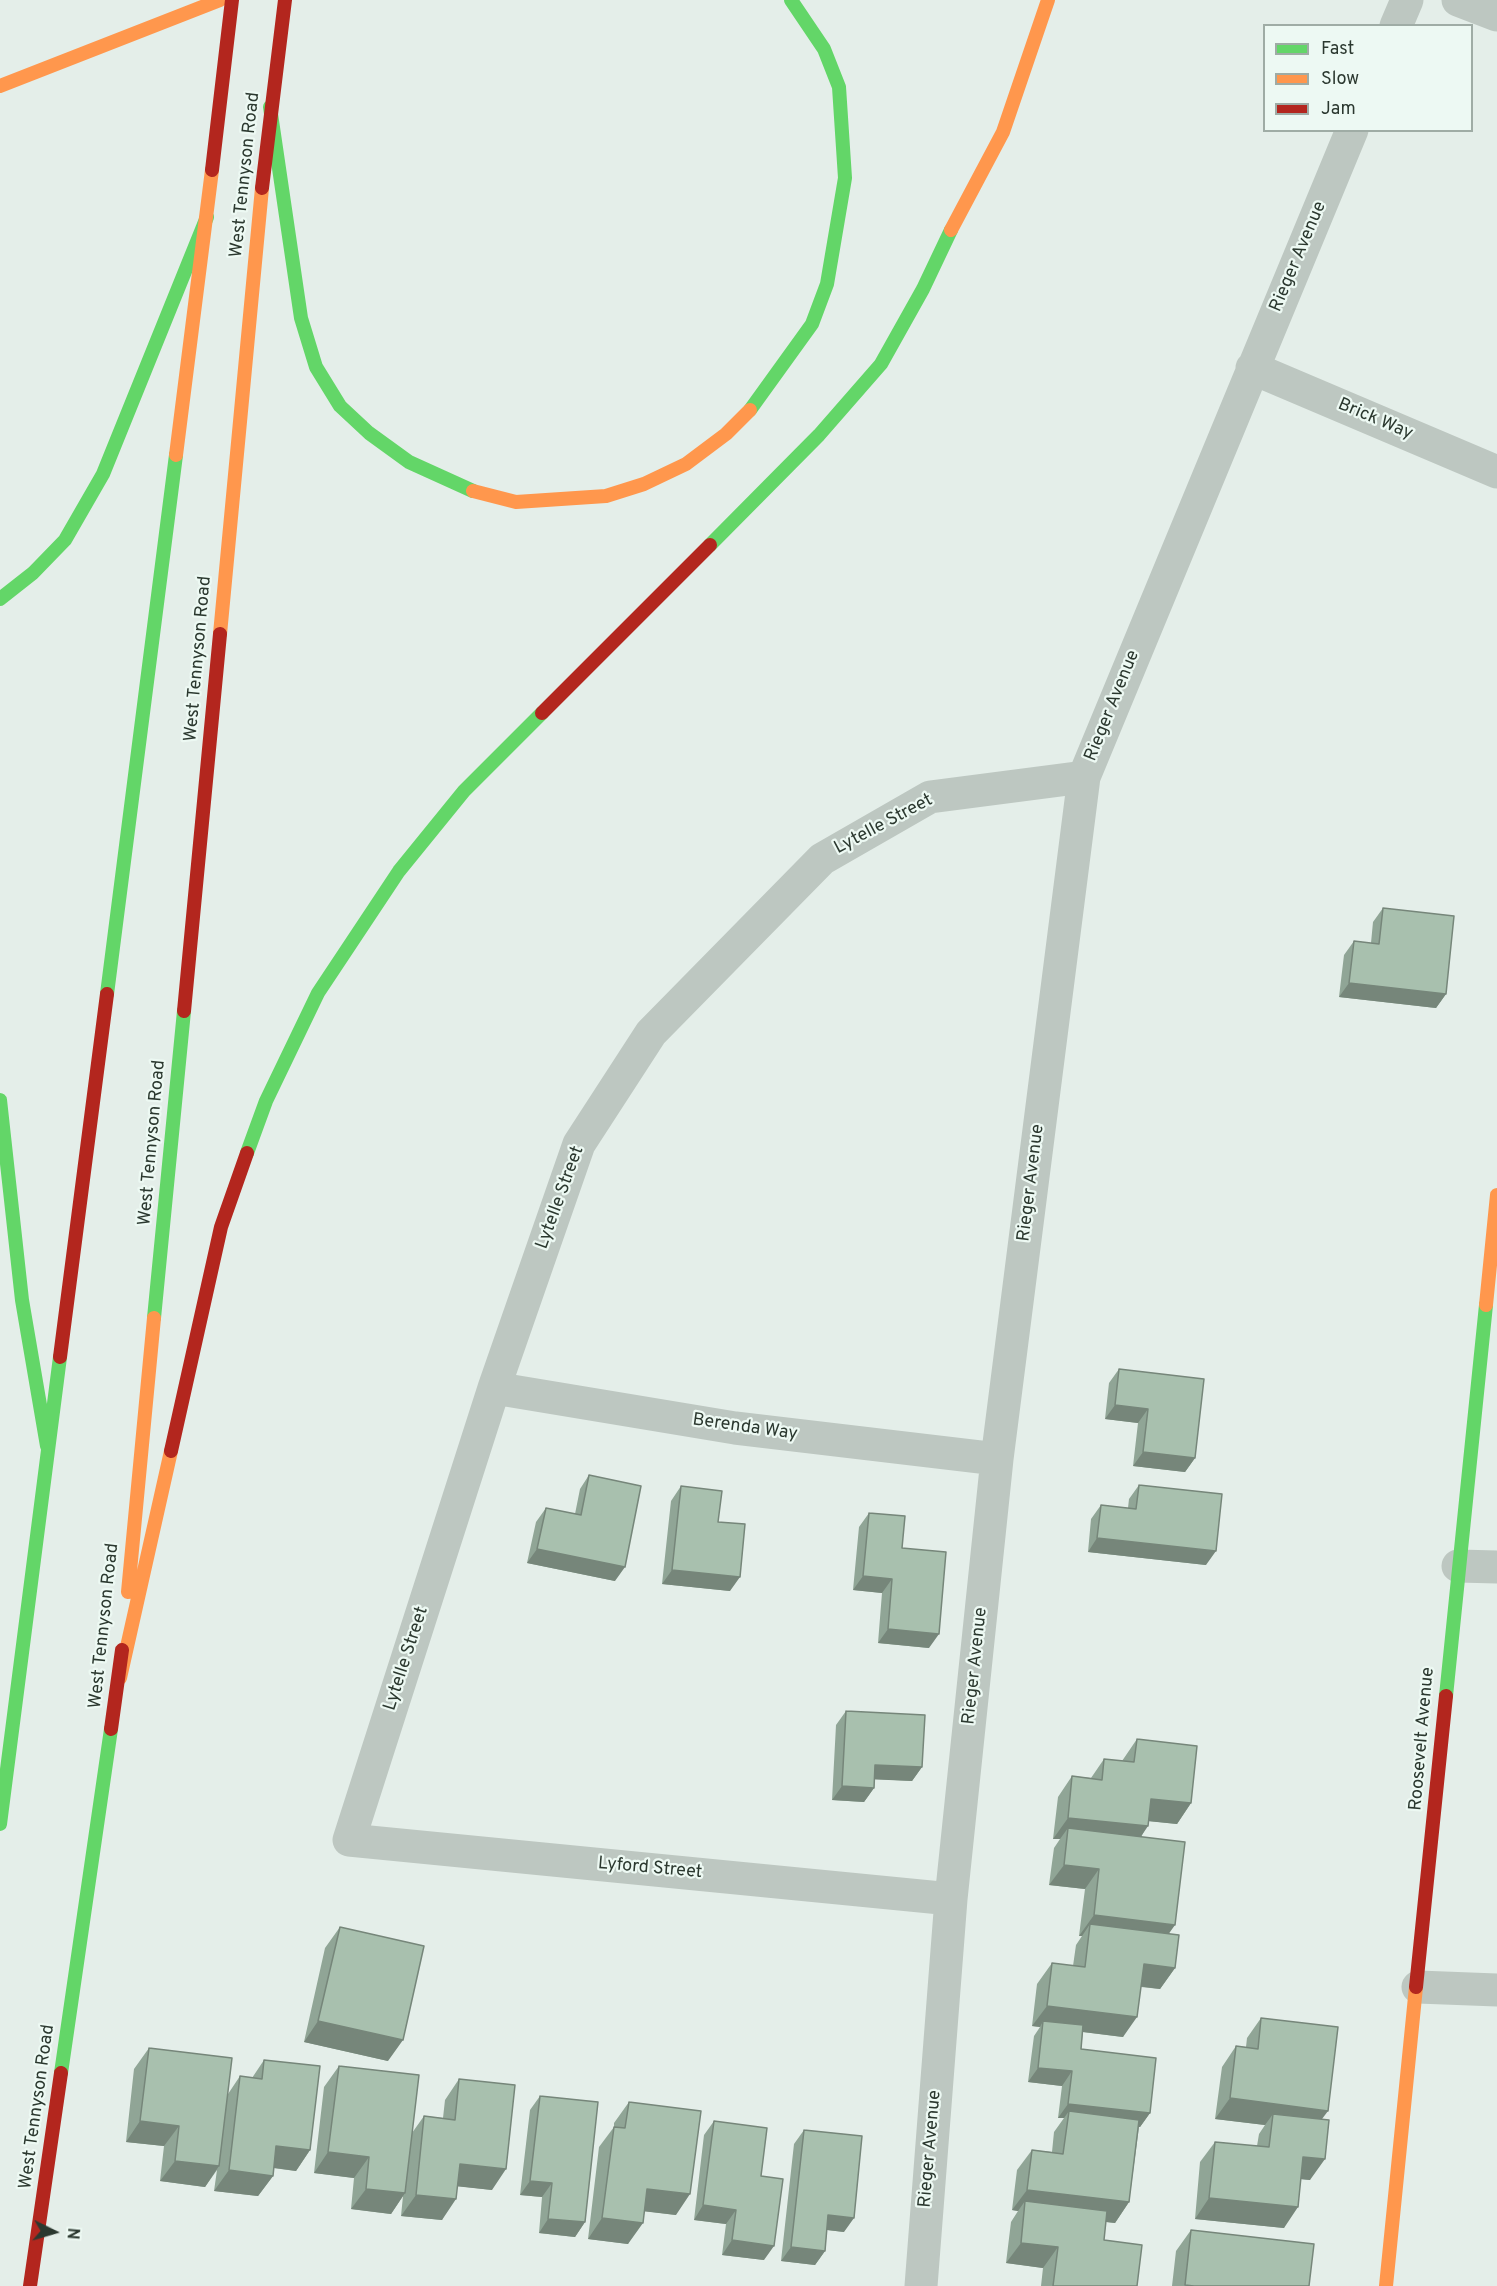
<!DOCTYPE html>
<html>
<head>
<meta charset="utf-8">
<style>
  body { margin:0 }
  #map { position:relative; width:1497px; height:2286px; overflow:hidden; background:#e4eee9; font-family:Overpass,sans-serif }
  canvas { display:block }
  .legend { position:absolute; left:1263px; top:24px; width:210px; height:108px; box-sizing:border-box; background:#edf9f3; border:2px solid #9faca5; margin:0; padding:8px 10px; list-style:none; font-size:18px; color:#2b382f }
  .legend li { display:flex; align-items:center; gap:12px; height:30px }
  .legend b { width:30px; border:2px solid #9faca5 }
  .north { position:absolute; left:24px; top:2202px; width:60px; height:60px; -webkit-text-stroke:4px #edf9f3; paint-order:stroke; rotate:95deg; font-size:16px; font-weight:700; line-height:24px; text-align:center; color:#2b382f }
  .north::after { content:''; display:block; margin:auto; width:21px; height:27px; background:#2b382f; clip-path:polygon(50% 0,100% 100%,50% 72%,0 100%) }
</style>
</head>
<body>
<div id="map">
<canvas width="1497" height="2286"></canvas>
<ul class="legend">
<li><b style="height:8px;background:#63d668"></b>Fast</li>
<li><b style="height:8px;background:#ff974d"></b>Slow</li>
<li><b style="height:8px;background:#b3261e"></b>Jam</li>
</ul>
<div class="north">N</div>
</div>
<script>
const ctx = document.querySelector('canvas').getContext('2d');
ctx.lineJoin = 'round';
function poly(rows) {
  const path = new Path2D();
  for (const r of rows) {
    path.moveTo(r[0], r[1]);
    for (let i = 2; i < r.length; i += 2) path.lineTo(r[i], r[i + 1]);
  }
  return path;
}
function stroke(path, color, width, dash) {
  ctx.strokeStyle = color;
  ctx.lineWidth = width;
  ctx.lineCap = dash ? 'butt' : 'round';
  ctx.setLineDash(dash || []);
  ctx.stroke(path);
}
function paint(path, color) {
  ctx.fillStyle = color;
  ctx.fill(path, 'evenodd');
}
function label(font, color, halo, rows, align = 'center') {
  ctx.font = font + ' Overpass,sans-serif';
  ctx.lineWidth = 4.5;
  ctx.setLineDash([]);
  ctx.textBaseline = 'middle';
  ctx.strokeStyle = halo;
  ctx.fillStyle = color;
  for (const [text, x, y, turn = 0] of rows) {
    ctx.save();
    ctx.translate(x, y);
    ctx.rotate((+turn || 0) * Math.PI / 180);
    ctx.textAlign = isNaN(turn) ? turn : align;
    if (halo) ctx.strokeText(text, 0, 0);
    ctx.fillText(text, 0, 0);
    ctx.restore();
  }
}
stroke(poly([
  [1458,0,1497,15],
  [1396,26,1407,0],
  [1252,368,1497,472],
  [494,1388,735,1428,997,1459],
  [1458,1566,1497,1567],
  [951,1899,349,1840,494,1388,579,1144,651,1033,822,859,930,797,1084,777],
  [1418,1987,1497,1990],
  [921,2286,951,1899,997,1459,1084,777,1352,130]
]), '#bdc7c1', 33);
stroke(poly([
  [270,107,301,318,316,367,340,406,369,433,409,462,473,491],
  [750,410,812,324,827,284,845,178,839,87,824,49,791,0],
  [710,545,819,435,881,364,923,289,951,230],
  [0,599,33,573,65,540,103,474,207,217],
  [107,994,176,455],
  [0,1100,22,1300,47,1446],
  [247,1153,266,1101,318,993,399,871,464,791,542,713],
  [154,1318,184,1011],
  [1446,1696,1486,1305],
  [0,1824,60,1357],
  [61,2073,111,1729]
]), '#63d668', 14);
stroke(poly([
  [0,86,220,0],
  [951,230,1003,132,1048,0],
  [176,455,212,170],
  [473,491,516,502,606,496,644,484,686,464,726,434,750,410],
  [220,634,262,188],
  [1486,1305,1497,1195],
  [128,1592,154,1318],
  [120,1678,171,1451],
  [1386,2286,1416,1987]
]), '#ff974d', 14);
stroke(poly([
  [212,170,232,0],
  [262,188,285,0],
  [542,713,710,545],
  [184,1011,220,634],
  [60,1357,107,994],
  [171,1451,221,1227,247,1153],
  [111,1729,122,1650],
  [1416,1987,1446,1696],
  [30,2286,61,2073]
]), '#b3261e', 14);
paint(poly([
  [1383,908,1446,994,1436,1008,1339,997,1344,955,1354,941,1371,943,1373,922],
  [1119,1369,1195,1458,1185,1472,1133,1466,1138,1423,1105,1419,1109,1383],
  [589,1475,615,1581,527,1563,536,1522,546,1508,575,1514,580,1489],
  [1139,1485,1206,1565,1088,1552,1091,1519,1101,1505,1128,1508,1129,1499],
  [681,1486,718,1522,730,1591,662,1584,671,1501],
  [869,1513,902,1548,929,1648,878,1643,882,1593,853,1590,859,1527],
  [846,1711,922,1767,912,1781,875,1779,874,1788,864,1802,832,1800,836,1725],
  [1137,1739,1191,1803,1177,1824,1149,1821,1141,1837,1169,1933,1175,1968,1160,1989,1141,1987,1123,2037,1083,2032,1081,2049,1150,2113,1140,2127,1139,2127,1129,2202,1115,2223,1106,2222,1104,2240,1137,2286,1041,2286,1043,2268,1006,2263,1011,2222,1018,2211,1012,2210,1017,2170,1032,2150,1052,2152,1054,2132,1064,2118,1058,2118,1062,2086,1028,2082,1034,2036,1040,2027,1032,2026,1037,1984,1052,1963,1073,1966,1076,1945,1082,1936,1079,1936,1085,1889,1049,1885,1054,1848,1060,1839,1053,1839,1058,1797,1072,1776,1091,1778,1104,1759,1122,1761],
  [340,1927,388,2061,304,2042,325,1948],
  [1261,2018,1322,2119,1310,2180,1301,2179,1284,2228,1195,2219,1200,2162,1215,2142,1257,2146,1259,2134,1265,2125,1215,2119,1222,2067,1236,2046,1246,2047,1247,2038],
  [149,2048,228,2094,240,2076,252,2078,264,2060,310,2150,296,2171,273,2168,273,2176,258,2196,214,2191,217,2170,205,2187,160,2181,164,2146,126,2142,134,2069],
  [339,2066,412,2133,424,2116,443,2118,445,2100,459,2079,492,2190,457,2186,442,2220,401,2216,403,2196,391,2214,351,2209,354,2178,314,2173,324,2087],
  [540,2096,585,2222,575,2237,539,2233,542,2197,520,2195,530,2110],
  [629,2102,676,2215,644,2211,628,2244,588,2239,599,2147,614,2127,614,2123],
  [714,2121,761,2176,764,2260,722,2255,726,2224,694,2220,704,2135],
  [804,2130,844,2232,827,2230,825,2251,815,2265,781,2261,794,2144],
  [1191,2230,1309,2286,1172,2286,1176,2251]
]), '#90a596');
paint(poly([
  [1349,983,1446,994,1436,1008,1339,997],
  [1115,1405,1148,1409,1138,1423,1105,1419],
  [1143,1452,1195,1458,1185,1472,1133,1466],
  [1097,1538,1216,1551,1206,1565,1088,1552],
  [537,1549,625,1567,615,1581,527,1563],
  [672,1570,740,1577,730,1591,662,1584],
  [863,1576,892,1579,882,1593,853,1590],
  [888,1629,939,1634,929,1648,878,1643],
  [875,1765,922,1767,912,1781,865,1779],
  [842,1786,874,1788,864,1802,832,1800],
  [1151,1799,1191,1803,1177,1824,1137,1820],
  [1068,1818,1148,1826,1134,1847,1068,1828,1060,1839,1053,1839],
  [1064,1865,1099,1869,1085,1889,1049,1885],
  [1094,1915,1175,1925,1160,1946,1090,1924,1082,1936,1079,1936],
  [1144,1964,1175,1968,1160,1989,1129,1985],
  [1047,2006,1137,2017,1123,2037,1043,2027,1043,2021,1040,2027,1032,2026],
  [318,2021,403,2040,388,2061,304,2042],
  [1038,2068,1072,2071,1062,2086,1028,2082],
  [1230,2098,1328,2111,1313,2131,1273,2114,1265,2125,1215,2119],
  [1068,2104,1150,2113,1140,2127,1068,2119,1069,2111,1064,2118,1058,2118],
  [140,2121,179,2126,164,2146,126,2142],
  [276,2146,310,2150,296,2171,261,2166],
  [328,2152,369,2157,354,2178,314,2173],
  [1303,2157,1325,2159,1310,2180,1289,2178],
  [175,2161,219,2166,205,2187,160,2181],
  [460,2164,506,2169,492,2190,445,2185],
  [229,2170,273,2176,258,2196,214,2191],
  [530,2181,552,2183,542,2197,520,2195],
  [366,2189,405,2193,391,2214,351,2209],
  [647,2189,690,2194,676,2215,633,2210],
  [1027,2190,1129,2202,1115,2223,1024,2212,1025,2201,1018,2211,1012,2210],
  [416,2195,456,2199,442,2220,401,2216],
  [1209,2198,1298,2207,1284,2228,1195,2219],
  [703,2205,736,2210,726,2224,694,2220],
  [828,2215,854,2218,844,2232,819,2229],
  [602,2218,643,2223,628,2244,588,2239],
  [548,2219,585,2222,575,2237,539,2233],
  [732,2240,774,2246,764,2260,722,2255],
  [1021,2243,1058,2247,1043,2268,1006,2263],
  [791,2247,825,2251,815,2265,781,2261]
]), '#76867a');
const building = poly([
  [1383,908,1454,916,1446,994,1349,983,1354,941,1379,944,1383,908],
  [1119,1369,1204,1379,1195,1458,1143,1452,1148,1409,1115,1405,1119,1369],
  [589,1475,641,1486,625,1567,537,1549,546,1508,581,1515,589,1475],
  [1139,1485,1222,1494,1216,1551,1097,1538,1101,1505,1136,1509,1139,1485],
  [681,1486,722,1491,718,1522,745,1524,740,1577,672,1570,681,1486],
  [869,1513,905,1516,902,1548,946,1552,939,1634,888,1629,892,1579,863,1576,869,1513],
  [846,1711,925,1715,922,1767,875,1765,874,1788,842,1786,846,1711],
  [1137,1739,1197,1746,1191,1803,1151,1799,1148,1826,1068,1818,1072,1776,1102,1780,1104,1759,1134,1762,1137,1739],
  [1068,1828,1185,1842,1175,1925,1094,1915,1099,1869,1064,1865,1068,1828],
  [1090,1924,1179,1935,1175,1968,1144,1964,1137,2017,1047,2006,1052,1963,1085,1967,1090,1924],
  [340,1927,424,1946,403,2040,318,2021,340,1927],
  [1261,2018,1338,2027,1328,2111,1230,2098,1236,2046,1258,2049,1261,2018],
  [1043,2021,1083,2025,1081,2049,1156,2058,1150,2113,1068,2104,1072,2071,1038,2068,1043,2021],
  [149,2048,232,2058,219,2166,175,2161,179,2126,140,2121,149,2048],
  [264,2060,320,2066,310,2150,276,2146,273,2176,229,2170,240,2076,262,2079,264,2060],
  [339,2066,419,2075,405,2193,366,2189,369,2157,328,2152,339,2066],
  [459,2079,515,2085,506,2169,460,2164,456,2199,416,2195,424,2116,455,2120,459,2079],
  [540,2096,598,2102,585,2222,548,2219,552,2183,530,2181,540,2096],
  [629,2102,701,2111,690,2194,647,2189,643,2223,602,2218,614,2127,625,2128,629,2102],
  [1069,2111,1139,2120,1129,2202,1027,2190,1032,2150,1063,2154,1069,2111],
  [1273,2114,1329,2120,1325,2159,1303,2157,1298,2207,1209,2198,1215,2142,1269,2147,1273,2114],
  [714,2121,767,2128,761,2176,783,2179,774,2246,732,2240,736,2210,703,2205,714,2121],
  [804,2130,862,2136,854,2218,828,2215,825,2251,791,2247,804,2130],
  [1025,2201,1107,2211,1104,2240,1142,2245,1137,2286,1053,2286,1058,2247,1021,2243,1025,2201],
  [1191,2230,1314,2244,1309,2286,1194,2286,1185,2285,1191,2230]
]);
paint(building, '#a8c0ae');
stroke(building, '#76867a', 1.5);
label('18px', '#2b382f', '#edf9f3', [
  ["West Tennyson Road",246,175,-84],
  ["Rieger Avenue",1299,257,-67],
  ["Brick Way",1375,420,23],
  ["West Tennyson Road",199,659,-85],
  ["Rieger Avenue",1113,706,-68],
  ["Lytelle Street",884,825,-28],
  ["West Tennyson Road",153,1143,-85],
  ["Rieger Avenue",1032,1183,-83],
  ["Lytelle Street",561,1198,-70],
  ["Berenda Way",745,1428,8],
  ["West Tennyson Road",105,1626,-84],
  ["Lytelle Street",407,1659,-72],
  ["Rieger Avenue",976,1666,-84],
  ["Roosevelt Avenue",1423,1739,-85],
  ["Lyford Street",650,1869,5],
  ["West Tennyson Road",38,2107,-82],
  ["Rieger Avenue",931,2149,-85]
]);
</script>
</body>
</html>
